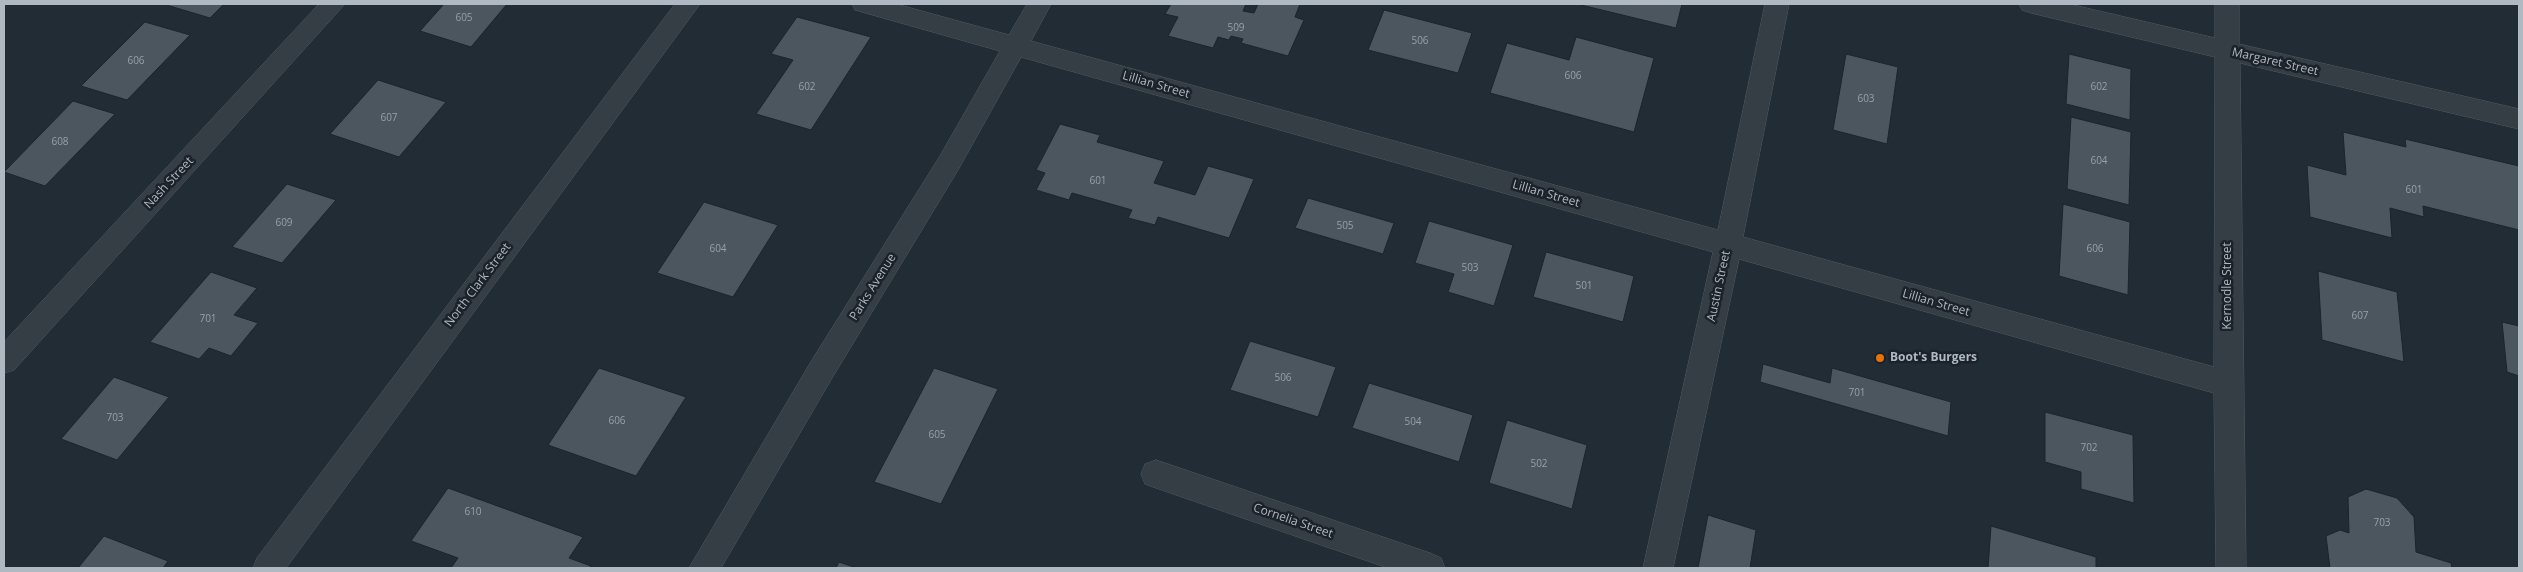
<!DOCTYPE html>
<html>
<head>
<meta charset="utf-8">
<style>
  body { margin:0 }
  #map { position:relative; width:2523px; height:572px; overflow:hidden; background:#222c34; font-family:"Open Sans",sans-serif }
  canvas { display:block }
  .frame { position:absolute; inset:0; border:5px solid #b0b8c1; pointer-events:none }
</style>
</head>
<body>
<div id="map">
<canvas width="2523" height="572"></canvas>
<div class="frame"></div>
</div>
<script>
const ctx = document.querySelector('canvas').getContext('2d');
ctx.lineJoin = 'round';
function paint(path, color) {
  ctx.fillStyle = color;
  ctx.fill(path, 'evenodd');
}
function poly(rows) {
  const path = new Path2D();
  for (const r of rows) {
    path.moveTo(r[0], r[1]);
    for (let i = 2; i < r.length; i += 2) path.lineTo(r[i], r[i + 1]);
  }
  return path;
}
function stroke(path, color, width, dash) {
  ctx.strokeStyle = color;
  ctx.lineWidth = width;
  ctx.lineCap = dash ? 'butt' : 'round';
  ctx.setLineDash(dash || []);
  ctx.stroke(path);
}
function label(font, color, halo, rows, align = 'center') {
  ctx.font = font + ' "Open Sans",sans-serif';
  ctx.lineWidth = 5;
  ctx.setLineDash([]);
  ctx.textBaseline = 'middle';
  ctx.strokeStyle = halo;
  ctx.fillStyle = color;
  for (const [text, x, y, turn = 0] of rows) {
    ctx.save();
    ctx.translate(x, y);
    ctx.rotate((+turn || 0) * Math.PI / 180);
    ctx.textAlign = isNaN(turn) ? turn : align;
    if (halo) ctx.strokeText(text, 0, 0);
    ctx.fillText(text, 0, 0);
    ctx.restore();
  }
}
const building = poly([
  [163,4,224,4,210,18,163,4],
  [444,4,507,4,471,47,420,31,444,4],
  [1171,4,1246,4,1243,11,1254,13,1258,4,1300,4,1295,17,1304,20,1288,56,1241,43,1243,39,1231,36,1229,40,1218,37,1213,48,1168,36,1178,17,1165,14,1171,4],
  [1577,4,1682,4,1676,28,1577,4],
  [1384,10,1472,33,1458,73,1368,50,1384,10],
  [797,17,871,37,811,130,756,114,793,60,771,54,797,17],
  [145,22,190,35,127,100,81,86,145,22],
  [1576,37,1654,58,1634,132,1490,93,1507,43,1569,60,1576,37],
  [1846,54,1898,67,1887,144,1833,130,1846,54],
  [2069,54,2131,69,2130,120,2066,104,2069,54],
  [378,80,446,102,399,157,330,134,378,80],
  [73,101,115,114,45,186,4,172,73,101],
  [2071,117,2131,132,2129,205,2067,189,2071,117],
  [1060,124,1100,135,1097,142,1164,161,1154,183,1195,195,1208,166,1254,179,1229,238,1158,217,1155,225,1128,218,1132,210,1072,193,1069,200,1036,190,1045,173,1036,170,1060,124],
  [2343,132,2406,147,2405,139,2519,166,2519,230,2423,206,2424,217,2390,208,2392,238,2310,217,2307,165,2346,175,2343,132],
  [287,184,336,200,282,263,232,247,287,184],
  [1308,198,1394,223,1383,254,1295,228,1308,198],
  [704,202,778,225,733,297,657,273,704,202],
  [2063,204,2130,222,2128,295,2059,276,2063,204],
  [1429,221,1513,245,1494,306,1448,292,1454,274,1415,263,1429,221],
  [1546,252,1634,276,1623,322,1533,297,1546,252],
  [2318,271,2397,292,2404,362,2322,340,2318,271],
  [211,272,257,288,234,315,258,323,231,356,209,348,199,359,150,342,211,272],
  [2502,322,2519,326,2519,376,2507,372,2502,322],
  [1250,341,1336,367,1318,417,1230,390,1250,341],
  [1763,364,1830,383,1832,368,1951,402,1948,436,1760,382,1763,364],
  [599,368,686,397,636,476,548,445,599,368],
  [934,368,998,389,941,504,874,482,934,368],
  [114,377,169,397,117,460,61,439,114,377],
  [1369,383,1473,415,1459,462,1352,428,1369,383],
  [2045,412,2133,435,2134,503,2081,489,2081,472,2045,462,2045,412],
  [1507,420,1587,445,1572,509,1489,483,1507,420],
  [448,488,583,537,569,558,591,566,589,568,451,568,458,558,411,541,448,488],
  [2366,489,2397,498,2414,517,2416,552,2451,563,2452,568,2330,568,2326,536,2340,530,2349,533,2348,497,2366,489],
  [1708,515,1756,530,1750,568,1698,568,1708,515],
  [1991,526,2096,557,2096,568,1988,568,1991,526],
  [104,536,168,561,163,568,78,568,104,536],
  [839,562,857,568,836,568,839,562]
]);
paint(building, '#4b565f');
stroke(building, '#1d242b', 1);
const minor = poly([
  [319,4,345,4,14,370,4,373,4,342,319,4],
  [675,4,700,4,286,568,253,568,257,558,675,4],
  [852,4,896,4,1009,35,1027,4,1051,4,1031,41,1718,230,1765,4,1789,4,1743,237,2214,367,2215,57,2031,13,2022,10,2019,4,2069,4,2215,38,2215,4,2239,4,2239,44,2519,109,2519,129,2240,63,2246,568,2216,568,2214,393,1739,259,1673,568,1643,568,1713,252,1021,57,958,170,832,378,721,568,689,568,812,360,940,156,1000,51,855,10,852,4],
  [1156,460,1430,553,1441,558,1445,568,1388,568,1156,488,1145,484,1141,474,1145,464,1156,460]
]);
stroke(minor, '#535b62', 1);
paint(minor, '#353d45');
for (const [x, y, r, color] of [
  [1880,358,5,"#e8710a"]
]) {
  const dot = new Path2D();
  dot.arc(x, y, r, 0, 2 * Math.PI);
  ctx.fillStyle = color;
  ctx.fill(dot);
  stroke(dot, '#1b2229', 2);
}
label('10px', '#97a0a8', null, [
  ["605",464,18],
  ["509",1236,28],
  ["506",1420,41],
  ["606",136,61],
  ["606",1573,76],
  ["602",807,87],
  ["602",2099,87],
  ["603",1866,99],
  ["607",389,118],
  ["608",60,142],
  ["604",2099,161],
  ["601",1098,181],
  ["601",2414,190],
  ["609",284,223],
  ["505",1345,226],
  ["604",718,249],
  ["606",2095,249],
  ["503",1470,268],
  ["501",1584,286],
  ["607",2360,316],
  ["701",208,319],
  ["506",1283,378],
  ["701",1857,393],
  ["703",115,418],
  ["606",617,421],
  ["504",1413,422],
  ["605",937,435],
  ["702",2089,448],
  ["502",1539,464],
  ["610",473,512],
  ["703",2382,523]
]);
label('12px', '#b0b8c1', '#1b2229', [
  ["Margaret Street",2275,62,13],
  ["Lillian Street",1156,85,16],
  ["Nash Street",169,183,-47],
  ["Lillian Street",1546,194,16],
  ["North Clark Street",478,285,-53],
  ["Austin Street",1719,286,-78],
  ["Kernodle Street",2228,286,-90],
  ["Parks Avenue",873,287,-58],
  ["Lillian Street",1936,303,16],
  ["Cornelia Street",1293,521,19]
]);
label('bold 12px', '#b0b8c1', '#1b2229', [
  ["Boot's Burgers",1890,358]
], 'left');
</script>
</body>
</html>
